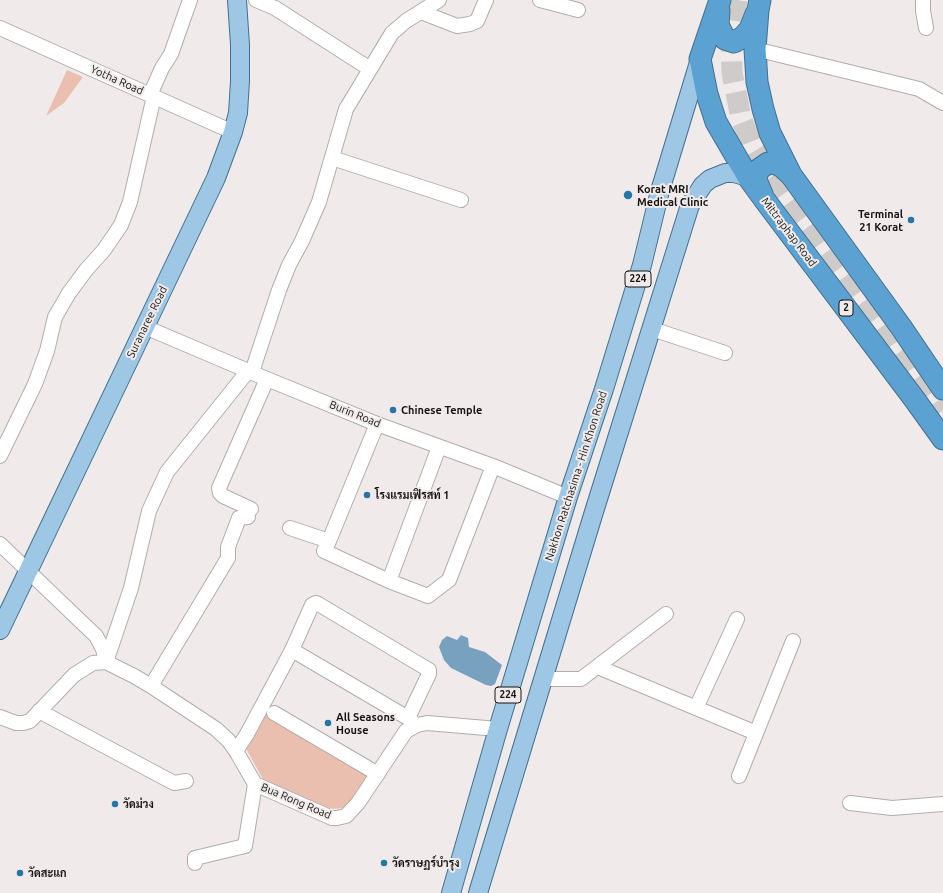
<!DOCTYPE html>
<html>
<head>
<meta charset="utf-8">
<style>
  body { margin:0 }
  canvas { display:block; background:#f0ebea }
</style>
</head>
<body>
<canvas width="943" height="893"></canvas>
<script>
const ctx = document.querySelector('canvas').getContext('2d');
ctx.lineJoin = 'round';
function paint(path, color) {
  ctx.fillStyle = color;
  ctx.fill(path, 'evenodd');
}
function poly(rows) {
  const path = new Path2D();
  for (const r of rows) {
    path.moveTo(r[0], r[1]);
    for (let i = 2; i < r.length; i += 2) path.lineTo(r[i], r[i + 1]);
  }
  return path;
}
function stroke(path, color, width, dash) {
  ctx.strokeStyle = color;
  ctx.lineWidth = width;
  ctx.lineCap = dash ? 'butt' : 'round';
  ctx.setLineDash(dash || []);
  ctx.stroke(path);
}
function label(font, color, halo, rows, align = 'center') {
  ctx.font = font + ' Ubuntu,Sarabun,sans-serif';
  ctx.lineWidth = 4;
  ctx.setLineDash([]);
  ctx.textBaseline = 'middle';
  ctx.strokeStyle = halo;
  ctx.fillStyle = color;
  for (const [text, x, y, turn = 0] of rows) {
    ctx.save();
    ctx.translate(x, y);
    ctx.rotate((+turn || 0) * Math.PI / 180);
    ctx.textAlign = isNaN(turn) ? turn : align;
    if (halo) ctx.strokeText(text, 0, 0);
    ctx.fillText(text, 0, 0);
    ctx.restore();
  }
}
paint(poly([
  [67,70,83,77,64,103,46,116],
  [263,712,369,773,350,805,347,808,331,809,264,781,244,745]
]), '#ebbfb0');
paint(poly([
  [461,635,468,638,469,647,485,652,502,665,495,684,491,686,486,685,451,668,444,660,439,647,442,640,447,636,457,640]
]), '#78a1bf');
stroke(poly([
  [737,0,731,39,732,73,741,118,753,148,763,165,941,412]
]), '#cfcbca', 21, [21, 10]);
const minor = poly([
  [256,0,275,8,370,69],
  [540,0,578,10],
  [923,0,923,11,926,28],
  [421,12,457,26,470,24,477,21,486,0],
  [0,28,233,132],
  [755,49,919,89,943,103],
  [150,95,162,68,171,54,190,0],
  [332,158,461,200],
  [145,327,267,379,377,424,493,466,568,497],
  [652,329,725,353],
  [252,372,279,290,289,265,302,241,319,202,346,109,392,33,406,21,439,0],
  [0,456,35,384,47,351,55,317,69,293,86,270,104,250,121,225,130,202,154,96],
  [251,509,223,496,220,493,219,488,267,379],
  [290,528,329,541,324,551,389,581,428,596,449,580,493,466],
  [329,541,377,424],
  [0,544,96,636,103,649,106,662],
  [389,581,439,447],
  [292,650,408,718,415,724],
  [106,662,131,588,149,511,167,472,248,371],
  [598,667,756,733],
  [544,679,581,679,666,614],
  [151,686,228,558,228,547,239,518,248,517],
  [696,708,737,619],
  [39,711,174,783,186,781],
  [274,713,378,774],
  [0,717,16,723,23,723,30,721,74,675,93,663,106,662,134,676,151,686,216,729,228,740,236,751,255,784,332,818,337,818,346,816,358,803,406,731,417,725,427,723,498,729],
  [236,751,247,734,292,650,312,605,316,603,320,605,429,670,429,674,408,718],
  [739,776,793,641],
  [850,803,892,808,943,804],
  [195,863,195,858,245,846,255,784]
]);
const major = poly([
  [0,630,216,178,233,132,238,113,240,81,240,45,237,0],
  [451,893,498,729,568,497,604,389,642,265,660,191,700,59],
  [478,893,593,515,690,205,703,185,710,179,725,173,734,173,748,177]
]);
const highway = poly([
  [720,0,700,59,707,94,716,122,748,177,764,199,915,400,943,439],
  [760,0,758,10,755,49,757,82,763,109,770,133,791,175,901,327,943,389],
  [719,10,718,25,725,39,734,42,743,37,750,29,756,14],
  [762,194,756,180,758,170,768,163,773,163,781,166,791,175]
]);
stroke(minor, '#b2adac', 16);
stroke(major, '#437190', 20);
stroke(highway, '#437190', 23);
stroke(minor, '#fff', 14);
stroke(major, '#9dc7e4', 18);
stroke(highway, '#5ba2d2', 21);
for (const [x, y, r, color] of [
  [628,195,5,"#2576a7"],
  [911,220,4,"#2576a7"],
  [393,410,4,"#2576a7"],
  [367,495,4,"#2576a7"],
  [328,723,4,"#2576a7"],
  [115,804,4,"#2576a7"],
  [384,863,4,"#2576a7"],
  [20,873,4,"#2576a7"]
]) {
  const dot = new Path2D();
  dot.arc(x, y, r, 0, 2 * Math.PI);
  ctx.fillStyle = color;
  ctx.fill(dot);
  stroke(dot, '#f0ebea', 1.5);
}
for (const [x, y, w] of [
  [638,279,26],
  [846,308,14],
  [508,695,26]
]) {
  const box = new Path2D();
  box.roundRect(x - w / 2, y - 8, w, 16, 3);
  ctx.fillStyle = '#f0ebea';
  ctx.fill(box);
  stroke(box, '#171514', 1);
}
label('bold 10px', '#171514', null, [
  ["224",638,279],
  ["2",846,308],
  ["224",508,695]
]);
label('11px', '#171514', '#f0ebea', [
  ["Yotha Road",117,80,24],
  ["Mittraphap Road",789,232,53],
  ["Suranaree Road",147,322,-64],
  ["Burin Road",355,414,22],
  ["Nakhon Ratchasima - Hin Khon Road",576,476,-72],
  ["Bua Rong Road",296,801,23]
]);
label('bold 11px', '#171514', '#f0ebea', [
  ["Korat MRI",637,189],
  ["Medical Clinic",637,202],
  ["Terminal",903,214,"right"],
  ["21 Korat",903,227,"right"],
  ["Chinese Temple",401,410],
  ["โรงแรมเฟิรสท์ 1",375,495],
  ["All Seasons",336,717],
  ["House",336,730],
  ["วัดม่วง",123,804],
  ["วัดราษฏร์บำรุง",392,863],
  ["วัดสะแก",28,873]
], 'left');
</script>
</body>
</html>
